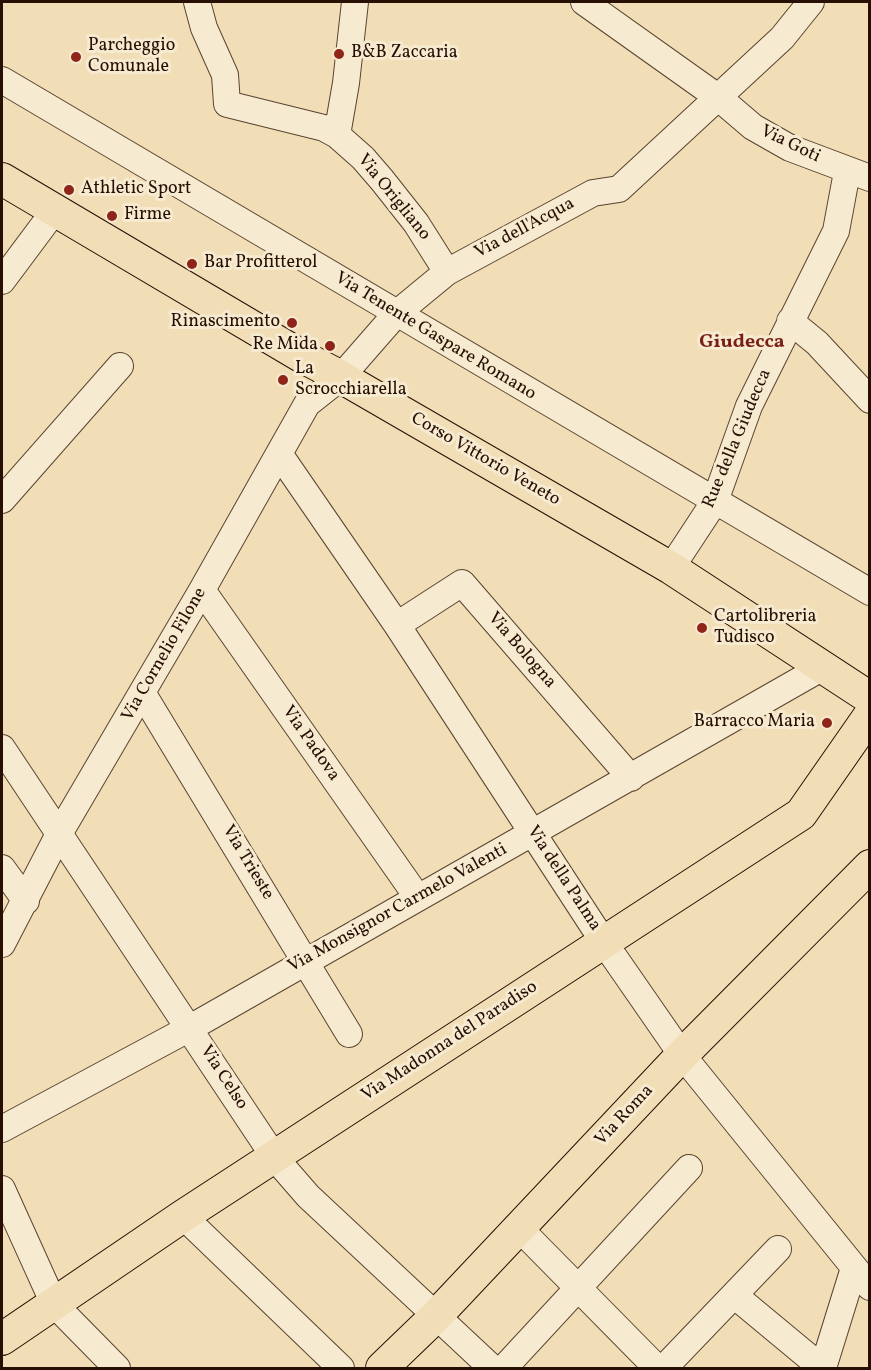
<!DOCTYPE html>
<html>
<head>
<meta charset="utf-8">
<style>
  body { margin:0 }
  #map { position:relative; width:871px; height:1370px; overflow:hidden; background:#f1deb6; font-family:Vollkorn,serif }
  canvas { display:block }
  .frame { position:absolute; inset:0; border:3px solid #270f04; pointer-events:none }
</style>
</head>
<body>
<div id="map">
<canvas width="871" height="1370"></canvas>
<div class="frame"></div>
</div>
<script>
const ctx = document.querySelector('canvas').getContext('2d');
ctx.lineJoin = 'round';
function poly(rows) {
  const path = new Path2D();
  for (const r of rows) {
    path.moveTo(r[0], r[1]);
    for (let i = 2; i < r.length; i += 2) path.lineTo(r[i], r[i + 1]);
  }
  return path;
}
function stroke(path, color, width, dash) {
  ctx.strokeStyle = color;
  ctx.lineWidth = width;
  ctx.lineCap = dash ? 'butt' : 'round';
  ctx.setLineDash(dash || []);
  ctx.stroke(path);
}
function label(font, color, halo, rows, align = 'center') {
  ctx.font = font + ' Vollkorn,serif';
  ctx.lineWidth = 6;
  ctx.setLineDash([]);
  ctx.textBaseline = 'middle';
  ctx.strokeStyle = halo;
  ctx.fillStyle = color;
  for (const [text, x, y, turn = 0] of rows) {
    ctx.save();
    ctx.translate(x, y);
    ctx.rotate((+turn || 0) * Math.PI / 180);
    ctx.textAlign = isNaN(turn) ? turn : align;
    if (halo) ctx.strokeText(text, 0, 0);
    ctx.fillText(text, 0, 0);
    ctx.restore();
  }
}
const minor = poly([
  [197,2,204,28,225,75,227,104,324,128,337,135,363,158,382,180,416,223,447,272],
  [584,2,719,98,753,127,790,148,870,178],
  [2,80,870,592],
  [337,135,346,83,355,2],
  [2,281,55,210],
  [790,321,817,343,870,400],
  [280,455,397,625,603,941,682,1055,870,1287],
  [2,500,120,366],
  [671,568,715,501,749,406,836,231,847,172],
  [202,590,418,898],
  [397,625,462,583,631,778],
  [143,694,349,1034],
  [2,748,275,1158,308,1196,492,1368],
  [2,868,26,901],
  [2,944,59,834,202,590,307,404,341,377,396,314,447,272,593,193,619,189,782,38,811,2],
  [2,1129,190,1028,823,667],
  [2,1189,54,1304,117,1368],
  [183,1216,341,1368],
  [519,1228,657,1368],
  [734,1295,822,1368],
  [504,1368,689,1168],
  [664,1368,778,1249],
  [823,1368,854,1268]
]);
const major = poly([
  [2,179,303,357,341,377,671,568,870,698],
  [2,1339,183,1216,801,814,870,715],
  [382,1368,436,1316,682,1055,870,866]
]);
stroke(minor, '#5a4330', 28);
stroke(major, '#270f04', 34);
stroke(minor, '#f6ead0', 26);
stroke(major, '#f1deb6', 32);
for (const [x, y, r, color] of [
  [339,54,6,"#8f2418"],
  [76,57,6,"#8f2418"],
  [69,190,6,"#8f2418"],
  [112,216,6,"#8f2418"],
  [192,264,6,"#8f2418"],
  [292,323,6,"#8f2418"],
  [330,346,6,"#8f2418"],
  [283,380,6,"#8f2418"],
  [702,628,6,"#8f2418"],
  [827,723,6,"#8f2418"]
]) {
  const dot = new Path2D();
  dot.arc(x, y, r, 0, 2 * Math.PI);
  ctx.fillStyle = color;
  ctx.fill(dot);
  stroke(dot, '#f6ead0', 2);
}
label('18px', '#270f04', '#f6ead0', [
  ["Parcheggio",88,47],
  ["Comunale",88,68],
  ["B&B Zaccaria",351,54],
  ["Athletic Sport",81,190],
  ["Firme",124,216],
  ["Bar Profitterol",204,264],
  ["Rinascimento",280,323,"right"],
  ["Re Mida",318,346,"right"],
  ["La",295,370],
  ["Scrocchiarella",295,391],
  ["Cartolibreria",714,618],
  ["Tudisco",714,639],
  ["Barracco Maria",815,723,"right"]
], 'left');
label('18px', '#270f04', '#f6ead0', [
  ["Via Goti",790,145,26],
  ["Via Origliano",393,198,51],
  ["Via dell'Acqua",525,229,-28],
  ["Via Tenente Gaspare Romano",435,337,31],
  ["Rue della Giudecca",738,439,-67],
  ["Corso Vittorio Veneto",485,460,30],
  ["Via Bologna",521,651,49],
  ["Via Cornelio Filone",165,655,-60],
  ["Via Padova",310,744,55],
  ["Via Trieste",247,863,59],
  ["Via della Palma",563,879,57],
  ["Via Monsignor Carmelo Valenti",398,909,-29],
  ["Via Madonna del Paradiso",450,1042,-33],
  ["Via Celso",223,1078,57],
  ["Via Roma",625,1116,-47]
]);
label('bold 20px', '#7a1f14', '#f6ead0', [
  ["Giudecca",742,343]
]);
</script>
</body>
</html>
